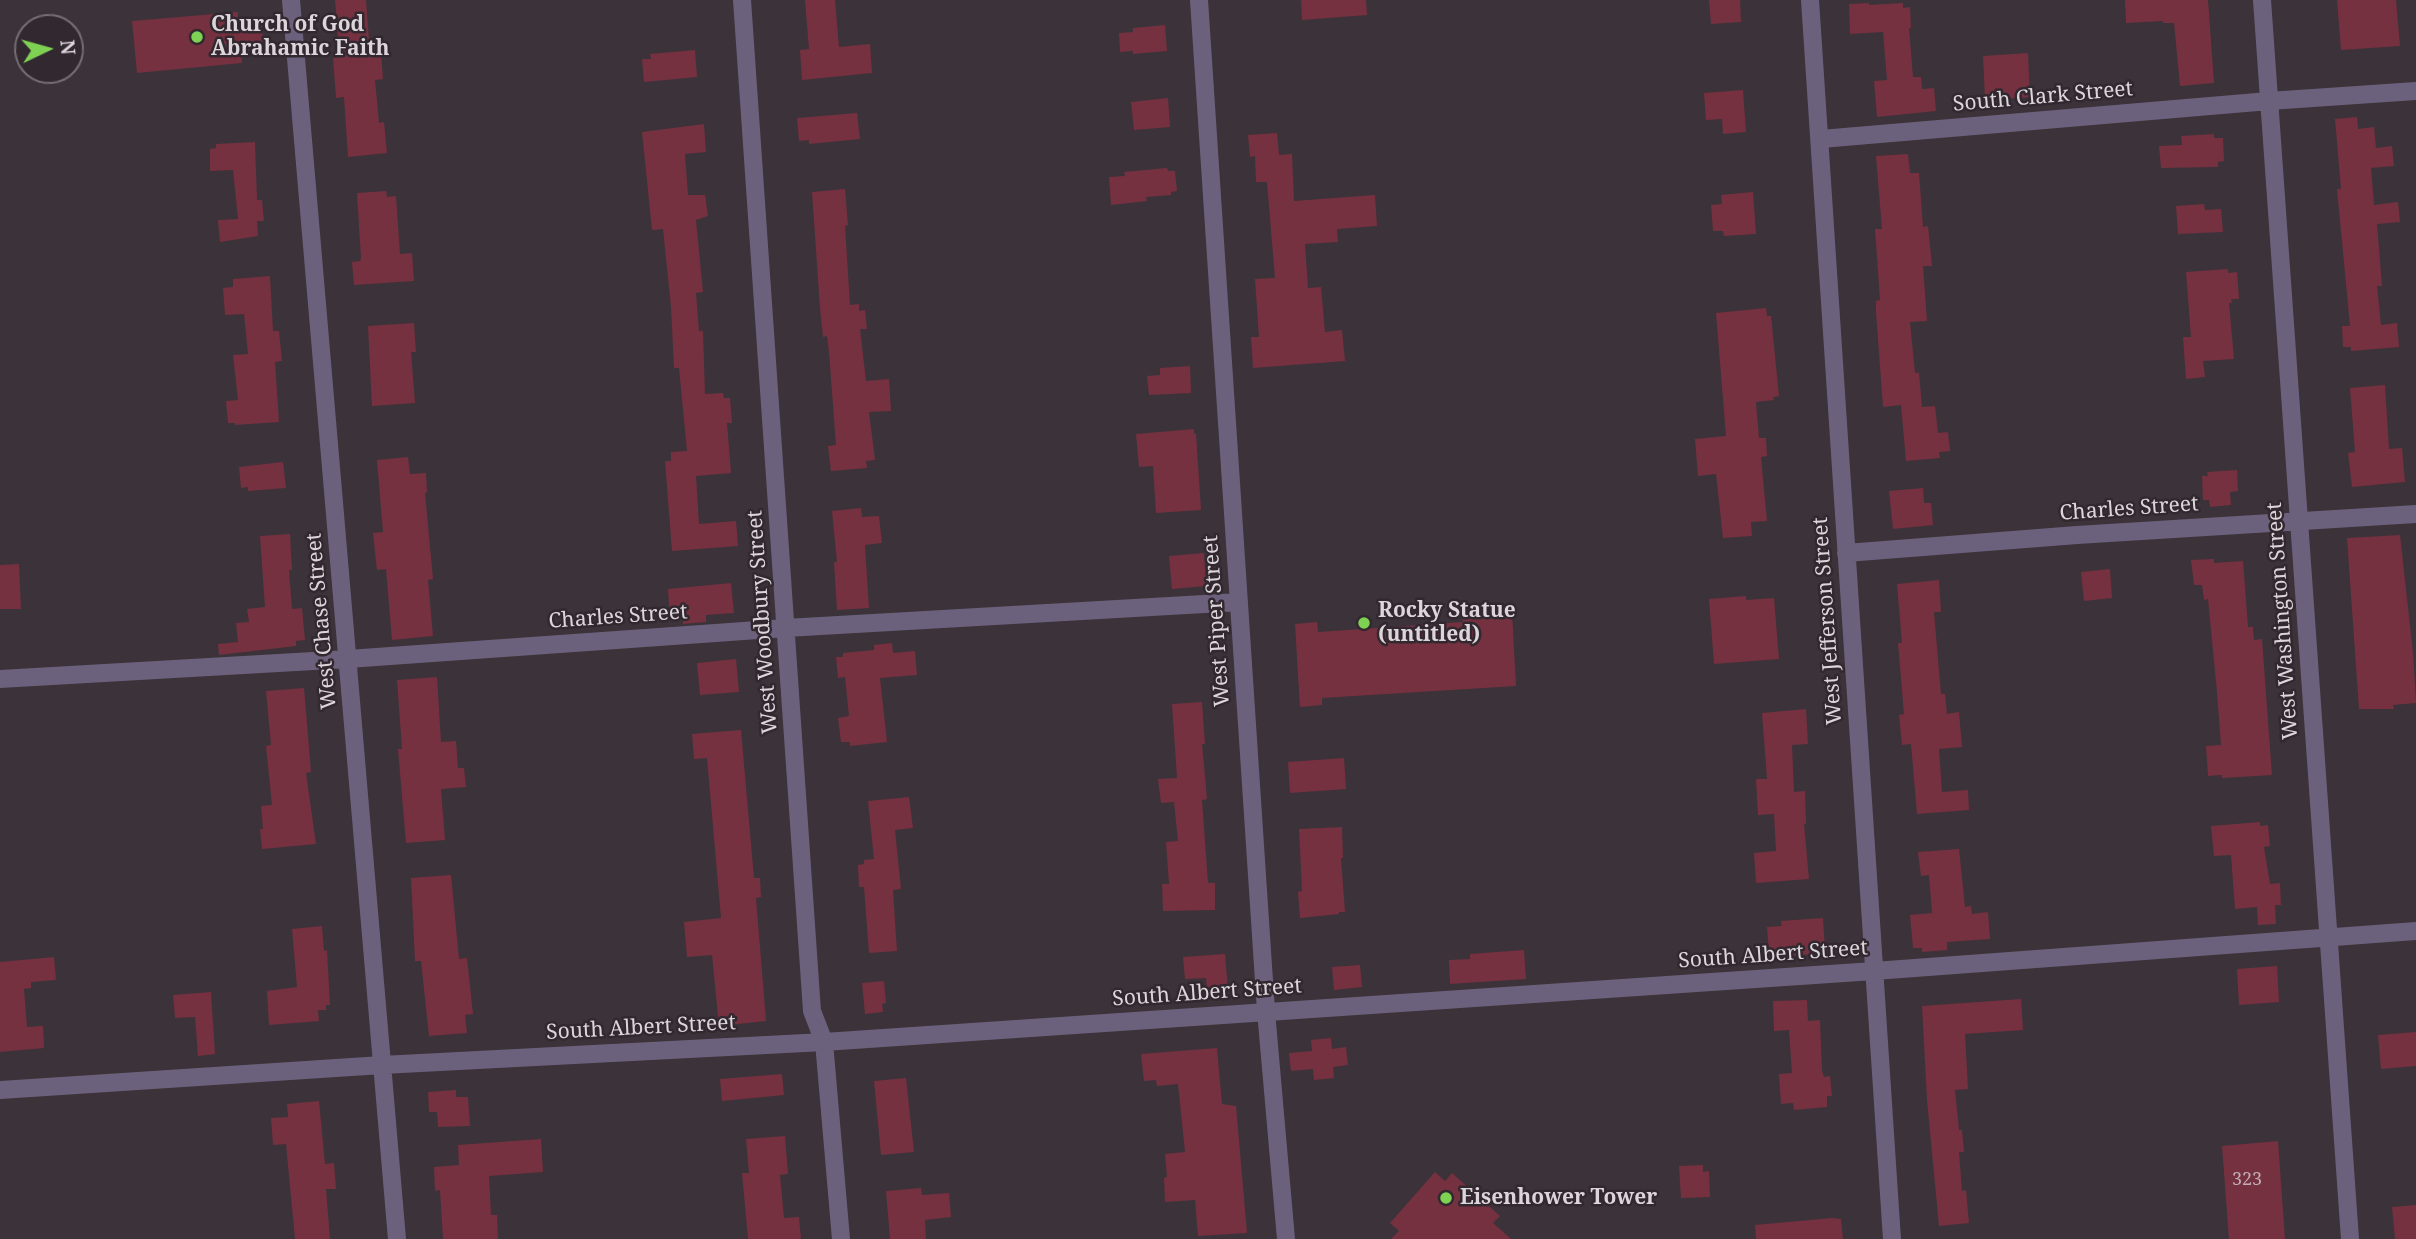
<!DOCTYPE html>
<html>
<head>
<meta charset="utf-8">
<style>
  body { margin:0 }
  #map { position:relative; width:2416px; height:1239px; overflow:hidden; background:#3c3239; font-family:"Noto Serif",serif }
  canvas { display:block }
  .north { position:absolute; left:14px; top:14px; width:70px; height:70px; box-sizing:border-box; background:#32282f; border:2px solid #766e74; border-radius:50%; rotate:85deg; font-size:19px; font-weight:700; line-height:28px; text-align:center; color:#dcd6db }
  .north::after { content:''; display:block; margin:auto; width:24px; height:32px; background:#7ed153; clip-path:polygon(50% 0,100% 100%,50% 72%,0 100%) }
</style>
</head>
<body>
<div id="map">
<canvas width="2416" height="1239"></canvas>
<div class="north">N</div>
</div>
<script>
const ctx = document.querySelector('canvas').getContext('2d');
ctx.lineJoin = 'round';
function paint(path, color) {
  ctx.fillStyle = color;
  ctx.fill(path, 'evenodd');
}
function poly(rows) {
  const path = new Path2D();
  for (const r of rows) {
    path.moveTo(r[0], r[1]);
    for (let i = 2; i < r.length; i += 2) path.lineTo(r[i], r[i + 1]);
  }
  return path;
}
function stroke(path, color, width, dash) {
  ctx.strokeStyle = color;
  ctx.lineWidth = width;
  ctx.lineCap = dash ? 'butt' : 'round';
  ctx.setLineDash(dash || []);
  ctx.stroke(path);
}
function label(font, color, halo, rows, align = 'center') {
  ctx.font = font + ' "Noto Serif",serif';
  ctx.lineWidth = 5;
  ctx.setLineDash([]);
  ctx.textBaseline = 'middle';
  ctx.strokeStyle = halo;
  ctx.fillStyle = color;
  for (const [text, x, y, turn = 0] of rows) {
    ctx.save();
    ctx.translate(x, y);
    ctx.rotate((+turn || 0) * Math.PI / 180);
    ctx.textAlign = isNaN(turn) ? turn : align;
    if (halo) ctx.strokeText(text, 0, 0);
    ctx.fillText(text, 0, 0);
    ctx.restore();
  }
}
paint(poly([
  [335,0,366,0,370,54,381,53,383,79,375,80,379,123,384,122,387,153,348,157,344,97,336,98,333,58,340,57],
  [805,0,835,0,839,47,870,44,872,73,802,80,800,50,809,49],
  [1301,0,1366,0,1367,15,1302,20],
  [1709,0,1740,0,1741,22,1711,24],
  [2125,0,2208,0,2214,83,2180,86,2174,23,2163,23,2163,21,2126,23],
  [2337,0,2396,0,2400,46,2341,50],
  [1869,3,1869,5,1903,3,1903,8,1910,7,1911,28,1909,28,1913,77,1921,77,1922,89,1934,88,1936,111,1877,117,1874,81,1887,80,1883,32,1850,34,1849,4],
  [238,12,238,22,261,20,264,49,241,51,242,63,137,73,132,21],
  [1165,25,1167,51,1133,54,1133,51,1120,52,1119,33,1133,32,1133,28],
  [695,50,697,77,644,82,642,59,651,59,650,54],
  [2028,53,2030,97,1985,100,1983,56],
  [1743,90,1746,132,1723,134,1722,119,1706,120,1704,93],
  [1168,98,1170,127,1134,130,1131,102],
  [857,113,860,139,809,144,809,140,799,141,797,118],
  [2357,117,2358,129,2374,127,2376,148,2392,146,2394,166,2371,168,2374,205,2398,202,2400,222,2377,224,2382,286,2377,286,2381,325,2397,323,2399,347,2351,351,2351,347,2343,347,2342,326,2350,326,2337,189,2341,189,2335,119],
  [704,124,706,152,685,154,688,195,705,195,708,216,696,220,703,292,696,293,699,331,703,331,705,394,723,393,724,398,730,398,732,423,727,423,731,473,696,476,699,524,736,521,738,546,672,551,665,461,671,461,671,452,687,451,679,368,674,368,671,307,663,229,652,230,642,132],
  [1277,133,1279,155,1292,154,1294,201,1375,195,1377,226,1337,229,1338,242,1305,244,1308,288,1321,287,1325,332,1342,330,1345,361,1253,368,1251,337,1259,337,1255,279,1275,278,1267,182,1256,182,1255,156,1250,157,1248,135],
  [2214,134,2214,138,2223,138,2224,161,2218,162,2218,167,2161,168,2159,146,2182,145,2181,136],
  [255,142,257,200,262,200,264,221,257,221,258,236,220,242,218,220,238,219,233,170,210,171,210,149,216,148,216,144],
  [1908,154,1910,173,1919,173,1923,227,1928,226,1932,266,1923,266,1927,321,1910,322,1915,373,1919,373,1922,407,1935,406,1938,433,1948,432,1950,451,1939,452,1940,458,1906,461,1901,405,1883,407,1876,312,1876,301,1880,300,1875,229,1882,229,1876,156],
  [1167,168,1168,171,1175,171,1177,191,1171,192,1171,195,1146,197,1147,201,1111,205,1109,177,1125,176,1124,172],
  [845,189,848,225,845,226,850,305,859,304,859,311,865,310,867,329,860,329,866,381,889,379,891,411,869,412,875,460,866,461,867,468,831,471,828,446,836,445,829,352,827,336,823,337,820,308,812,192],
  [386,191,387,197,396,196,400,254,412,253,414,281,354,285,352,262,360,261,361,258,357,193],
  [1753,192,1756,234,1724,236,1723,231,1713,231,1711,205,1722,204,1721,195],
  [2204,204,2205,210,2221,209,2223,232,2178,234,2176,206],
  [2228,269,2228,273,2237,272,2239,299,2231,299,2232,303,2229,303,2234,359,2203,361,2205,377,2186,379,2183,337,2191,337,2186,272],
  [270,276,273,331,279,331,282,361,275,362,279,422,235,425,235,423,228,423,226,401,238,400,233,355,248,354,244,314,225,315,223,288,233,287,233,279],
  [1766,308,1767,316,1771,316,1779,396,1773,397,1774,400,1756,402,1759,438,1766,438,1767,456,1761,457,1767,521,1751,522,1752,536,1723,538,1716,474,1698,476,1695,439,1726,436,1716,313],
  [414,323,416,352,411,352,415,403,372,406,368,326],
  [1190,366,1191,393,1149,395,1147,376,1160,375,1160,368],
  [2385,385,2389,449,2402,448,2405,482,2352,487,2348,453,2355,452,2350,388],
  [1194,429,1194,434,1196,433,1201,510,1156,513,1153,466,1139,467,1136,434],
  [408,457,410,474,426,473,427,492,425,493,433,579,428,580,433,636,392,640,386,569,377,570,373,533,383,532,377,460],
  [283,462,286,488,248,491,248,487,241,488,239,467],
  [2237,470,2238,491,2230,492,2231,505,2210,507,2209,500,2203,500,2202,476,2208,476,2207,472],
  [1923,488,1924,503,1931,503,1933,525,1893,529,1889,491],
  [861,508,862,517,879,516,882,543,865,545,869,608,837,610,834,562,837,562,832,511],
  [290,534,292,570,289,570,292,609,302,608,305,640,296,641,296,646,219,655,218,644,238,642,236,623,249,622,247,609,265,607,260,536],
  [2400,535,2413,653,2416,703,2393,705,2394,709,2359,709,2347,538],
  [1204,553,1206,586,1172,589,1169,556],
  [2214,559,2214,563,2243,561,2248,627,2253,627,2254,640,2262,639,2272,775,2222,778,2222,775,2208,776,2206,746,2221,745,2217,692,2208,599,2204,600,2202,585,2194,585,2191,560],
  [19,564,21,609,0,609,0,565],
  [2110,569,2112,598,2084,601,2081,572],
  [1939,580,1941,612,1934,612,1941,694,1945,694,1947,714,1959,712,1962,747,1939,749,1942,792,1968,790,1969,810,1917,814,1911,744,1902,745,1899,715,1904,714,1898,643,1902,643,1897,584],
  [731,583,734,613,706,615,706,622,683,624,683,618,670,619,668,589],
  [1746,596,1746,600,1774,598,1779,659,1714,664,1709,599],
  [1512,612,1516,686,1322,698,1322,705,1300,707,1295,624,1317,622,1318,632,1463,622,1462,615],
  [892,643,893,653,915,651,917,675,880,678,887,742,850,746,850,742,841,742,838,718,849,716,845,677,838,678,836,657,843,657,843,653,874,650,874,645],
  [736,659,739,692,700,695,697,663],
  [437,677,441,742,456,741,458,768,464,768,466,787,441,789,445,840,406,843,398,749,402,749,397,680],
  [304,688,311,772,306,773,316,844,262,849,260,829,263,829,261,806,272,805,266,746,271,745,266,691],
  [1202,702,1205,744,1202,744,1207,799,1202,800,1208,883,1215,883,1215,910,1163,911,1162,884,1169,884,1166,842,1178,841,1174,802,1161,803,1158,779,1177,778,1172,704],
  [1806,709,1808,744,1792,745,1794,792,1805,791,1806,824,1804,824,1809,879,1756,883,1754,853,1776,851,1774,814,1758,815,1756,779,1767,779,1762,713],
  [741,730,754,878,760,878,761,897,756,898,766,1021,719,1026,712,955,687,957,684,922,721,918,707,758,694,759,692,734],
  [1344,758,1346,789,1290,793,1288,762],
  [909,797,913,828,895,830,901,889,893,890,897,951,869,953,864,887,859,887,858,865,864,864,864,860,874,859,868,801],
  [2260,822,2260,826,2268,825,2270,846,2264,847,2270,884,2280,883,2281,905,2275,905,2276,924,2258,925,2257,907,2235,909,2231,855,2214,856,2211,826],
  [1342,827,1343,858,1341,858,1345,912,1339,912,1339,914,1300,918,1298,892,1302,891,1299,829],
  [1959,849,1965,907,1971,906,1972,914,1988,912,1990,939,1947,942,1947,950,1922,952,1922,948,1913,948,1910,915,1932,913,1929,875,1921,876,1918,852],
  [451,875,459,959,467,958,473,1014,465,1015,467,1033,429,1036,421,961,415,961,411,878],
  [1823,918,1825,949,1815,949,1815,954,1782,956,1782,952,1769,953,1767,927,1782,926,1781,921],
  [322,926,324,951,327,950,330,1005,326,1005,326,1010,318,1010,319,1021,269,1025,267,991,297,987,292,929],
  [1524,950,1526,979,1450,984,1449,960,1470,959,1470,954],
  [1225,954,1228,989,1207,990,1206,978,1185,979,1183,957],
  [54,957,56,980,31,982,31,988,24,989,27,1027,43,1026,44,1048,0,1052,0,962],
  [1360,965,1362,987,1334,990,1332,967],
  [2277,966,2279,1002,2239,1005,2237,969],
  [884,981,886,1003,882,1004,883,1012,865,1014,862,983],
  [211,992,215,1054,198,1056,195,1017,175,1018,173,995],
  [2021,999,2023,1030,1965,1034,1968,1089,1955,1090,1959,1130,1962,1130,1964,1152,1959,1152,1962,1191,1966,1190,1969,1223,1939,1226,1927,1100,1922,1006],
  [1807,1000,1808,1021,1820,1020,1822,1071,1824,1077,1830,1076,1832,1096,1827,1096,1827,1107,1794,1110,1793,1103,1781,1104,1779,1074,1792,1073,1789,1030,1774,1031,1773,1001],
  [2416,1032,2416,1066,2381,1069,2378,1035],
  [1331,1038,1332,1049,1346,1047,1348,1065,1333,1067,1334,1078,1314,1080,1313,1069,1291,1071,1289,1053,1312,1051,1311,1040],
  [1217,1048,1222,1104,1236,1106,1247,1233,1198,1236,1195,1200,1165,1202,1164,1178,1167,1177,1165,1154,1185,1152,1178,1084,1157,1086,1156,1080,1144,1081,1141,1054],
  [782,1074,784,1095,722,1101,720,1079],
  [906,1078,914,1152,881,1155,874,1081],
  [456,1090,456,1097,468,1097,470,1126,438,1127,437,1112,429,1112,428,1092],
  [319,1101,325,1164,334,1163,336,1189,326,1189,330,1239,295,1239,286,1144,273,1145,271,1118,288,1117,287,1104],
  [785,1136,788,1174,780,1175,784,1218,799,1217,801,1239,748,1239,742,1173,749,1173,746,1139],
  [541,1139,543,1172,489,1176,491,1215,497,1215,498,1239,443,1239,440,1190,435,1191,434,1167,459,1165,458,1145],
  [2278,1141,2285,1239,2229,1239,2222,1146],
  [1703,1165,1703,1172,1709,1171,1710,1197,1681,1198,1679,1166],
  [1435,1172,1445,1181,1452,1173,1500,1216,1493,1223,1511,1239,1391,1239,1399,1231,1390,1223],
  [921,1188,922,1195,949,1193,951,1217,925,1220,926,1239,890,1239,886,1191],
  [2416,1205,2416,1239,2395,1239,2392,1207],
  [1832,1218,1841,1219,1843,1239,1756,1239,1755,1225]
]), '#753140');
stroke(poly([
  [291,0,397,1239],
  [742,0,812,1011,824,1042,841,1239],
  [1199,0,1266,1011,1286,1239],
  [1810,0,1892,1239],
  [2262,0,2350,1239],
  [1821,139,2269,101,2416,91],
  [1846,553,2077,535,2416,514],
  [0,679,348,659,786,628,1239,602],
  [0,1090,382,1065,824,1042,1874,971,2416,931]
]), '#6c617c', 18);
for (const [x, y, r, color] of [
  [197,37,7,"#7ed153"],
  [1364,623,7,"#7ed153"],
  [1446,1198,7,"#7ed153"]
]) {
  const dot = new Path2D();
  dot.arc(x, y, r, 0, 2 * Math.PI);
  ctx.fillStyle = color;
  ctx.fill(dot);
  stroke(dot, '#32282f', 2.5);
}
label('18px', '#c2adb4', null, [
  ["323",2247,1180]
]);
label('bold 21px', '#dcd6db', '#32282f', [
  ["Church of God",211,25],
  ["Abrahamic Faith",211,49],
  ["Rocky Statue",1378,611],
  ["(untitled)",1378,635],
  ["Eisenhower Tower",1460,1198]
], 'left');
label('21px', '#dcd6db', '#32282f', [
  ["South Clark Street",2043,97,-5],
  ["Charles Street",2129,509,-4],
  ["Charles Street",618,617,-4],
  ["West Chase Street",322,621,-95],
  ["West Piper Street",1217,621,-94],
  ["West Jefferson Street",1828,621,-94],
  ["West Washington Street",2283,621,-94],
  ["West Woodbury Street",763,622,-94],
  ["South Albert Street",1773,955,-4],
  ["South Albert Street",1207,993,-4],
  ["South Albert Street",641,1028,-3]
]);
</script>
</body>
</html>
